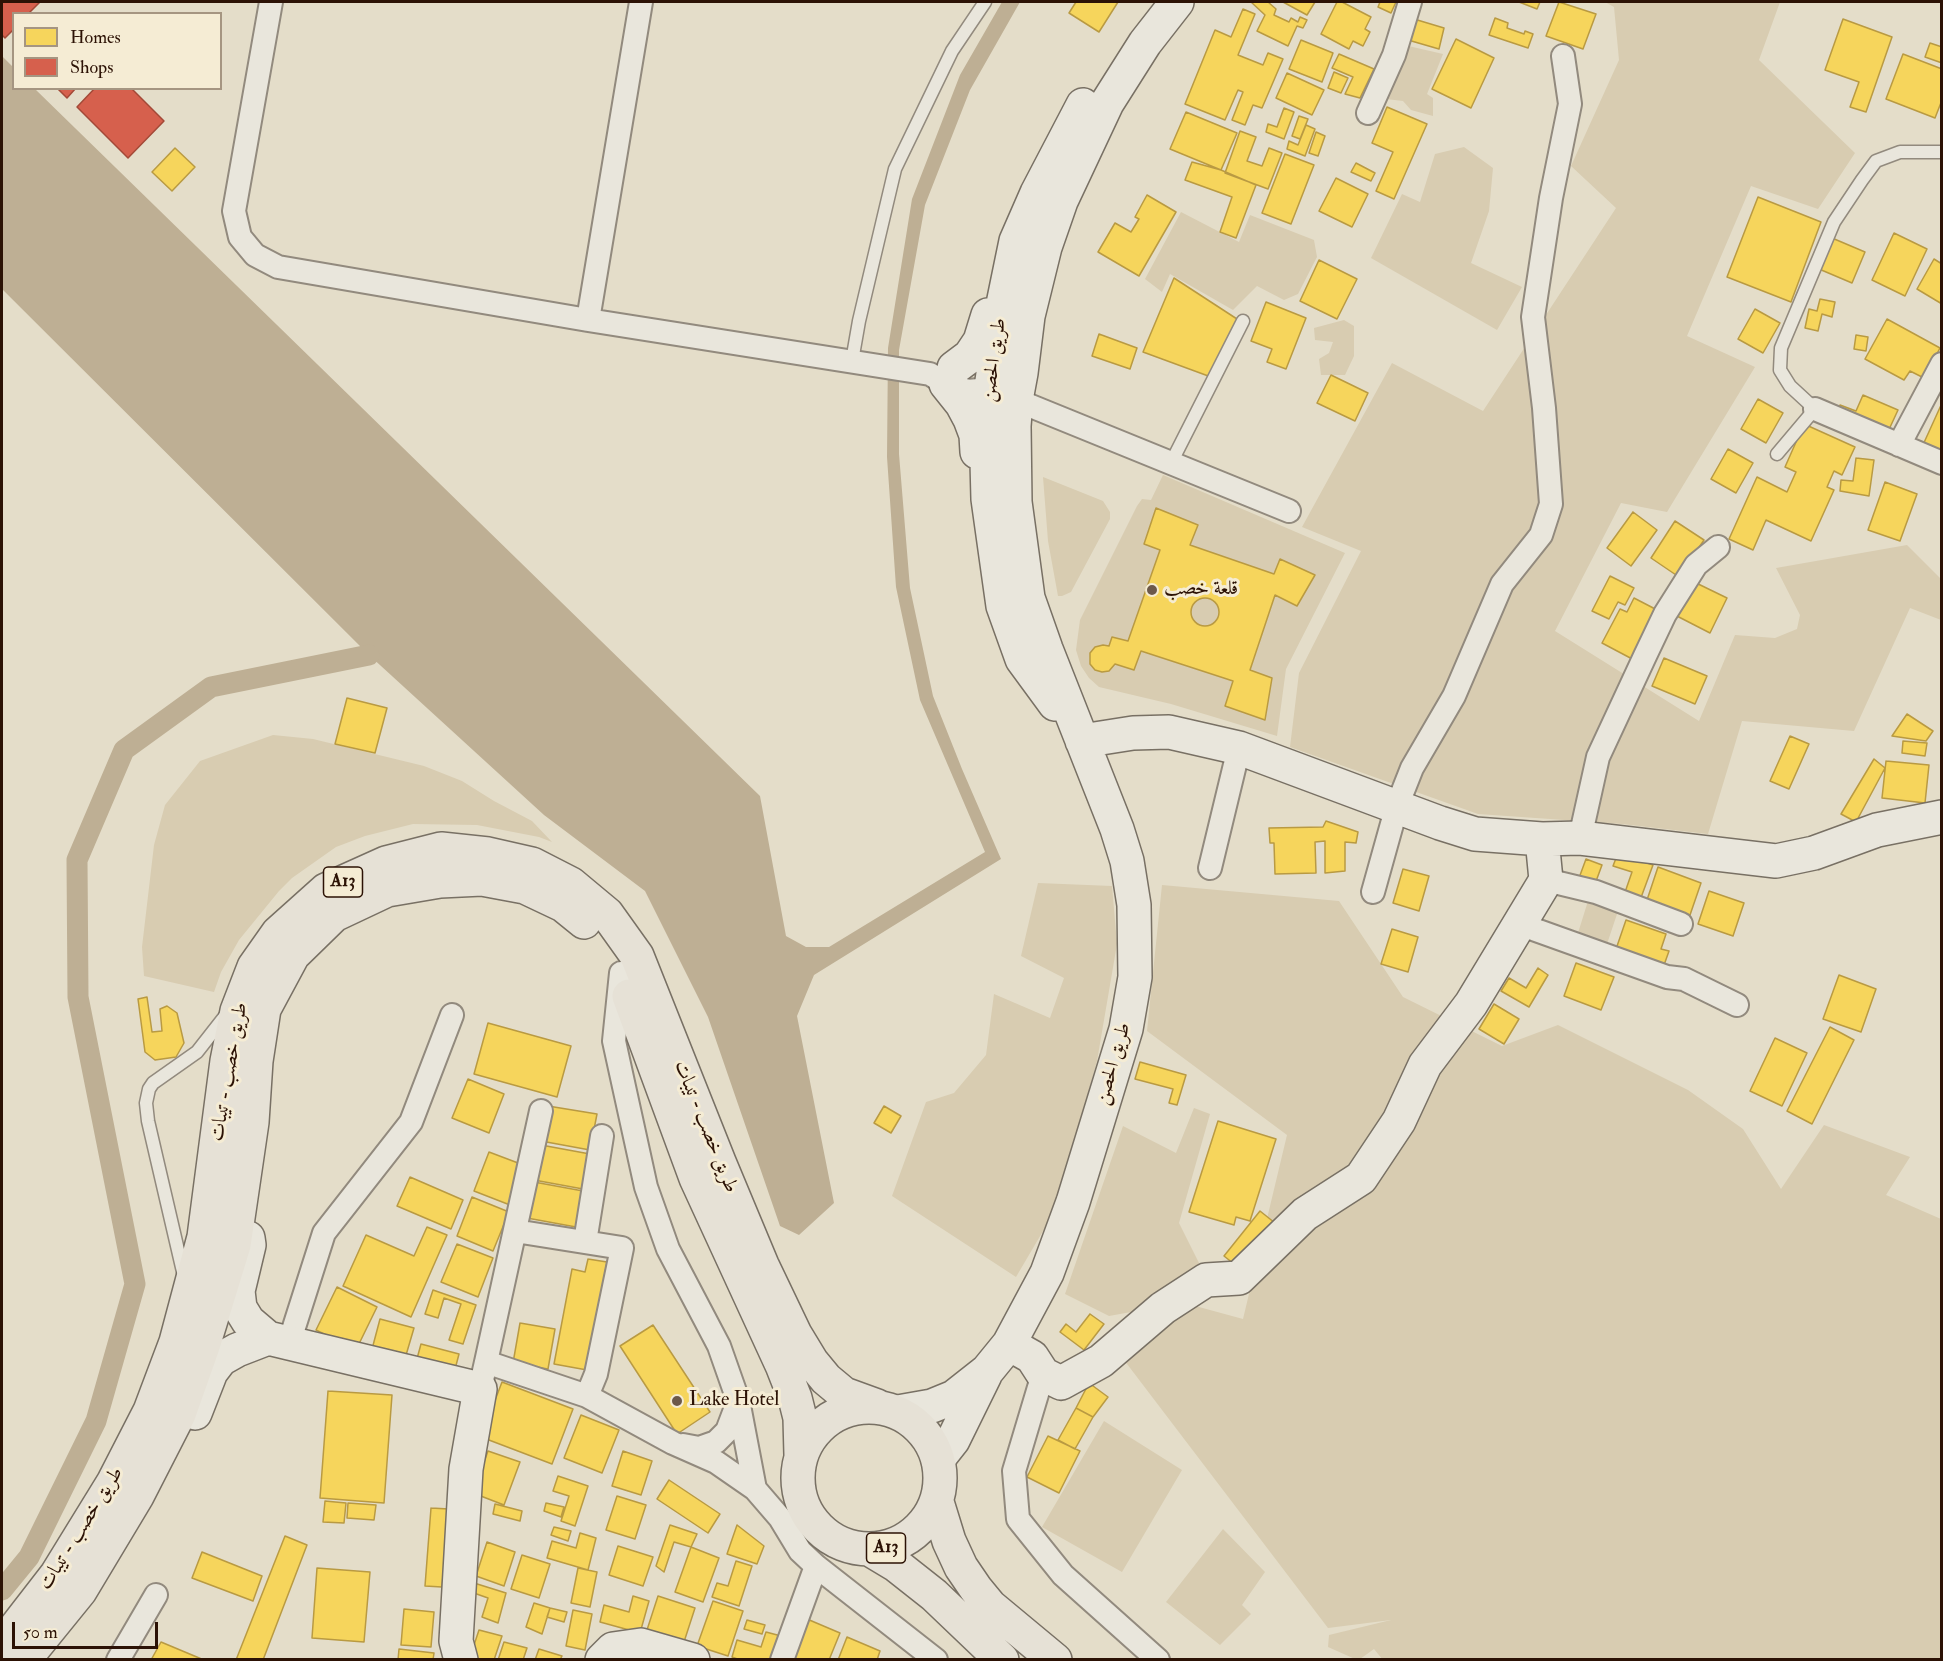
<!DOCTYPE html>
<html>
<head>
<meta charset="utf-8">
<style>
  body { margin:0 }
  #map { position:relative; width:1943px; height:1661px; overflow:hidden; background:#e4ddc9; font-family:"IM FELL Double Pica",serif }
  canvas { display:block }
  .frame { position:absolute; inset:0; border:3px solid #2c1205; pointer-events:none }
  .legend { position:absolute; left:12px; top:12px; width:210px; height:78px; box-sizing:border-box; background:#f5ecd4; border:2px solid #a59581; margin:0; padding:8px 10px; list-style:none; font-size:18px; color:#2c1205 }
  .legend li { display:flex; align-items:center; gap:12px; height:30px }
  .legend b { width:30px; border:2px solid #a59581 }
  .scale { position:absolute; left:12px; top:1622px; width:146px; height:27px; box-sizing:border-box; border:3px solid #2c1205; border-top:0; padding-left:8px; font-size:18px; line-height:21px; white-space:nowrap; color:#2c1205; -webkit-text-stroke:4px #f5ecd4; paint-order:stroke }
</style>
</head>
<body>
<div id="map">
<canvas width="1943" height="1661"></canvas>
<div class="frame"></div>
<ul class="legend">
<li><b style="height:16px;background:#f6d55c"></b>Homes</li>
<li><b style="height:16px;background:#d6604d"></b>Shops</li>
</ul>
<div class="scale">50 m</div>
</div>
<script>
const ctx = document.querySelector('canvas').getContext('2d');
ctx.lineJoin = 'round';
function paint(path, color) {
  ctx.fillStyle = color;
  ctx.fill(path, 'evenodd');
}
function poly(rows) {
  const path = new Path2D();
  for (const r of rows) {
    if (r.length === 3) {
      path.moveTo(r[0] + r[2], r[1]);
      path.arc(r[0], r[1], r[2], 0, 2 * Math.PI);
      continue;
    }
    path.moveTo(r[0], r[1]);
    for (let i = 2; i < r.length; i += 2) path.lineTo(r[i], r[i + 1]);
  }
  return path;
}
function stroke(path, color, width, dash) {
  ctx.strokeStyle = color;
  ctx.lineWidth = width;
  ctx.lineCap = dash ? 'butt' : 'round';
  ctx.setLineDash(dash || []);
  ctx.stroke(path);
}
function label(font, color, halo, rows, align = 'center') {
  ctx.font = font + ' "IM FELL Double Pica",Amiri,serif';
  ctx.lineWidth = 6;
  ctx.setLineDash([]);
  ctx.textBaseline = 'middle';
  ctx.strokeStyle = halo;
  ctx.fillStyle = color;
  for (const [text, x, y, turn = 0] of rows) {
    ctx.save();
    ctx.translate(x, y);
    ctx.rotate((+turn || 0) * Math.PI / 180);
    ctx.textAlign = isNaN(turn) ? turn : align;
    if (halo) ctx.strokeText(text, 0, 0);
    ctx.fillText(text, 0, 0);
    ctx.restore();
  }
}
paint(poly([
  [1605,2,1780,2,1759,60,1855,153,1818,209,1751,186,1687,336,1755,367,1667,512,1621,503,1555,631,1699,721,1735,635,1775,638,1797,629,1800,615,1776,568,1907,545,1941,579,1941,620,1910,608,1854,731,1742,721,1708,834,1622,824,1478,814,1290,747,1299,673,1361,551,1302,527,1392,363,1483,411,1616,208,1571,166,1619,60,1614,7],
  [1404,45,1443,54,1427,94,1433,98,1433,116,1411,110,1403,101,1386,99],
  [1464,147,1493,168,1489,211,1471,263,1522,287,1497,330,1371,258,1402,194,1420,202,1435,154],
  [1181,212,1239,242,1250,215,1314,240,1317,257,1298,294,1284,300,1257,286,1233,310,1170,274,1162,292,1145,279],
  [1344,320,1354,326,1354,356,1345,375,1321,375,1319,359,1329,353,1333,342,1315,340,1314,328],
  [1163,475,1345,553,1286,669,1277,736,1171,704,1099,687,1089,678,1081,666,1076,650,1080,620,1137,506,1142,499,1151,500],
  [1043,477,1103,501,1110,512,1110,519,1071,592,1062,596,1058,596,1048,541],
  [273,735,313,739,424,766,462,781,494,801,532,821,552,842,539,837,477,825,413,824,365,836,336,847,292,878,279,891,239,940,221,972,214,992,144,976,142,947,154,845,165,805,200,761],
  [1038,883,1112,886,1117,944,1097,1061,1056,1209,1016,1277,892,1196,926,1102,954,1093,986,1055,994,994,1050,1018,1064,978,1021,956],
  [1162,885,1339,901,1403,997,1502,1046,1558,1025,1688,1090,1743,1129,1781,1189,1824,1125,1910,1157,1886,1195,1941,1219,1941,1659,1383,1660,1374,1649,1360,1659,1355,1659,1328,1647,1329,1635,1391,1620,1328,1628,1124,1360,1177,1301,1243,1319,1287,1135,1147,1031],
  [1588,901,1618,911,1607,944,1578,933],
  [1194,1108,1210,1114,1179,1223,1202,1269,1153,1308,1109,1316,1065,1294,1123,1126,1176,1153],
  [1104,1421,1182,1470,1122,1572,1042,1527],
  [1223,1529,1265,1572,1242,1605,1251,1614,1220,1645,1166,1602]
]), '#d8ccb1');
paint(poly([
  [1002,2,1020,2,970,90,925,205,899,350,899,454,910,588,933,696,962,769,1001,859,814,975,797,1016,834,1203,799,1235,780,1226,708,1017,645,891,544,815,369,655,2,289,2,56,13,67,14,88,35,89,760,796,786,936,806,947,829,947,985,852,920,700,896,587,887,457,888,348,912,199,960,75]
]), '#beaf94');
const homes = poly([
  [1076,2,1118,2,1099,32,1069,13,1076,2],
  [1251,2,1268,2,1276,9,1274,15,1289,22,1291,18,1298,22,1300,17,1307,20,1303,28,1297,26,1288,46,1257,31,1265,15,1251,2],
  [1283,2,1315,2,1307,15,1283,2],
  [1337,2,1342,2,1371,17,1365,29,1370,32,1363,46,1353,41,1349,49,1321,34,1337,2],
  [1380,2,1396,2,1391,13,1378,7,1380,2],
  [1519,2,1540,2,1537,9,1519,2],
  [1559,2,1596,14,1583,49,1546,36,1559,2],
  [1243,9,1255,14,1238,55,1263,65,1268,53,1283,59,1262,108,1253,105,1245,125,1232,120,1243,92,1238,90,1225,120,1185,104,1215,30,1231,37,1243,9],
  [1495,18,1508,23,1507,28,1524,34,1525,31,1533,34,1528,48,1489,35,1495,18],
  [1414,19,1444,28,1439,49,1408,40,1414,19],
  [1843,19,1892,37,1866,112,1850,107,1859,82,1825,70,1843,19],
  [1456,39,1494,58,1471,108,1432,89,1456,39],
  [1301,40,1333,53,1322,82,1289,69,1301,40],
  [1930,43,1942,47,1942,63,1925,57,1930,43],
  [1339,54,1374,69,1360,98,1345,94,1353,77,1332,68,1339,54],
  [1903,54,1942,69,1942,100,1935,118,1886,99,1903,54],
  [1334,72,1348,78,1341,93,1328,88,1334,72],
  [1287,73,1324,90,1312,115,1276,98,1287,73],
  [1387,107,1427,124,1394,199,1376,191,1393,152,1372,143,1387,107],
  [1284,108,1294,112,1284,139,1266,132,1268,124,1277,127,1284,108],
  [1186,112,1237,133,1221,170,1170,149,1186,112],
  [1299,116,1308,119,1300,139,1292,136,1299,116],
  [1306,125,1315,129,1305,156,1287,149,1289,141,1298,145,1306,125],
  [1240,131,1256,137,1247,161,1262,166,1269,148,1282,153,1268,189,1225,173,1240,131],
  [1316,132,1325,136,1318,156,1309,153,1316,132],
  [175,148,195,167,172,191,152,172,175,148],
  [1285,154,1314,165,1291,224,1262,213,1285,154],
  [1192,162,1221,170,1256,185,1236,238,1220,232,1232,197,1185,180,1192,162],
  [1356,163,1375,173,1371,181,1351,172,1356,163],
  [1336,178,1368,194,1352,227,1319,211,1336,178],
  [1147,195,1176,212,1139,276,1098,252,1115,223,1131,232,1139,219,1135,217,1147,195],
  [1758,197,1821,222,1791,302,1727,277,1758,197],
  [1894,233,1927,249,1905,296,1872,280,1894,233],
  [1832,238,1865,252,1852,283,1819,269,1832,238],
  [1934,259,1942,264,1942,304,1917,289,1934,259],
  [1319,260,1357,279,1337,319,1300,301,1319,260],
  [1174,278,1237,319,1211,377,1143,352,1174,278],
  [1820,299,1835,302,1832,317,1822,314,1818,331,1805,328,1809,309,1817,311,1820,299],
  [1266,302,1306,318,1286,369,1267,362,1272,349,1251,341,1266,302],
  [1755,309,1780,323,1763,353,1738,339,1755,309],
  [1887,319,1940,348,1924,378,1910,371,1904,380,1865,359,1887,319],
  [1099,334,1137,348,1130,369,1092,356,1099,334],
  [1856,335,1868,337,1866,351,1854,349,1856,335],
  [1331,375,1368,393,1355,421,1317,403,1331,375],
  [1863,395,1898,410,1886,436,1836,414,1840,405,1856,411,1863,395],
  [1758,399,1783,413,1766,443,1741,429,1758,399],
  [1942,403,1942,456,1922,447,1942,403],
  [1804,424,1855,447,1842,475,1834,471,1827,487,1834,490,1811,541,1766,520,1753,550,1729,539,1757,477,1787,492,1796,472,1785,467,1804,424],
  [1728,449,1753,463,1736,493,1711,479,1728,449],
  [1856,458,1874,460,1869,496,1840,491,1841,480,1853,481,1856,458],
  [1885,482,1917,494,1900,541,1868,530,1885,482],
  [1156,508,1198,525,1190,545,1274,574,1280,559,1315,575,1297,606,1275,595,1250,670,1272,678,1265,720,1225,706,1233,681,1141,651,1134,670,1115,664,1109,671,1102,672,1095,670,1090,664,1090,653,1095,647,1103,645,1109,646,1112,637,1128,641,1160,550,1144,544,1156,508],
  [1633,512,1657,530,1631,566,1607,548,1633,512],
  [1675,521,1704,540,1679,577,1651,558,1675,521],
  [1610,576,1634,588,1625,605,1618,602,1609,619,1592,611,1610,576],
  [1690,580,1727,598,1710,633,1673,614,1690,580],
  [1205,612,14],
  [1634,598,1661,612,1636,661,1602,643,1620,609,1627,612,1634,598],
  [1664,658,1707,676,1695,704,1652,686,1664,658],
  [347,698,387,708,375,753,335,744,347,698],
  [1907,714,1933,731,1926,741,1892,736,1907,714],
  [1790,736,1809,744,1789,789,1770,781,1790,736],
  [1903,741,1927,743,1925,756,1902,753,1903,741],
  [1874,759,1885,768,1856,822,1841,814,1874,759],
  [1886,761,1929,765,1925,803,1882,798,1886,761],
  [1326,821,1358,832,1356,843,1345,842,1345,871,1325,873,1325,841,1315,842,1316,873,1275,874,1274,843,1270,843,1269,828,1323,827,1326,821],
  [1618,853,1653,865,1639,903,1623,898,1632,872,1613,866,1618,853],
  [1586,859,1602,865,1595,884,1579,878,1586,859],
  [1658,867,1701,883,1690,915,1647,900,1658,867],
  [1403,869,1429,876,1419,911,1393,903,1403,869],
  [1709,891,1744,903,1733,936,1698,924,1709,891],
  [1626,920,1666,934,1661,949,1669,951,1663,968,1615,952,1626,920],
  [1392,929,1418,937,1408,972,1381,964,1392,929],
  [1576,963,1614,977,1601,1010,1564,996,1576,963],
  [1538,968,1548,975,1529,1007,1501,991,1509,978,1526,988,1538,968],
  [1839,975,1876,989,1861,1032,1823,1019,1839,975],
  [147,997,152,1032,162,1031,160,1009,167,1006,177,1013,184,1043,176,1057,155,1060,145,1052,138,999,147,997],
  [1494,1004,1519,1019,1504,1044,1479,1029,1494,1004],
  [488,1023,571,1046,557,1097,474,1074,488,1023],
  [1830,1027,1854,1040,1812,1124,1787,1111,1830,1027],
  [1775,1038,1807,1053,1782,1106,1750,1091,1775,1038],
  [1140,1062,1186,1075,1177,1105,1169,1103,1173,1089,1135,1079,1140,1062],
  [468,1079,504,1094,489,1133,452,1118,468,1079],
  [548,1106,597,1114,590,1150,541,1141,548,1106],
  [884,1106,901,1116,891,1133,874,1123,884,1106],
  [1218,1121,1276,1139,1250,1221,1236,1217,1234,1225,1189,1212,1218,1121],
  [541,1145,590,1154,583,1189,534,1180,541,1145],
  [489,1152,526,1166,510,1205,474,1191,489,1152],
  [410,1177,463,1200,451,1229,397,1206,410,1177],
  [534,1182,583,1191,576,1227,527,1218,534,1182],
  [472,1197,509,1212,493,1251,457,1236,472,1197],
  [1260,1211,1275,1223,1239,1268,1224,1256,1260,1211],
  [427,1227,447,1235,411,1317,343,1286,366,1235,414,1256,427,1227],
  [457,1244,493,1258,478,1297,441,1282,457,1244],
  [588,1259,607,1262,587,1370,554,1364,572,1269,585,1272,588,1259],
  [337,1287,377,1307,356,1350,316,1330,337,1287],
  [433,1290,476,1305,463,1344,449,1340,461,1304,444,1298,438,1318,425,1314,433,1290],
  [1090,1314,1104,1324,1084,1350,1060,1332,1066,1324,1076,1332,1090,1314],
  [380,1319,414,1328,404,1362,371,1353,380,1319],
  [520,1323,555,1329,548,1369,513,1363,520,1323],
  [653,1325,710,1412,677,1434,620,1346,653,1325],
  [421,1344,459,1354,453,1377,415,1366,421,1344],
  [502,1382,573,1409,552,1464,481,1437,502,1382],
  [1089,1383,1108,1397,1093,1417,1076,1408,1089,1383],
  [328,1391,392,1395,384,1503,320,1498,328,1391],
  [1076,1408,1093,1417,1075,1449,1058,1440,1076,1408],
  [581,1415,619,1430,602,1473,564,1458,581,1415],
  [1048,1436,1080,1451,1059,1493,1027,1477,1048,1436],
  [488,1451,520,1462,504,1505,473,1493,488,1451],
  [623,1451,652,1461,641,1495,612,1486,623,1451],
  [558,1476,588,1486,575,1526,561,1521,569,1496,553,1491,558,1476],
  [669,1480,720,1514,708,1533,657,1499,669,1480],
  [617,1496,646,1505,635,1539,606,1530,617,1496],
  [325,1501,346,1503,344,1523,323,1522,325,1501],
  [348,1503,376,1505,374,1520,347,1518,348,1503],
  [546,1503,564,1507,561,1517,544,1511,546,1503],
  [495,1504,522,1511,520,1521,493,1514,495,1504],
  [431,1508,449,1509,442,1587,425,1586,431,1508],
  [670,1525,697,1534,691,1547,674,1542,664,1572,656,1566,670,1525],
  [737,1525,764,1546,757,1564,727,1554,737,1525],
  [554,1527,571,1531,568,1541,551,1535,554,1527],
  [580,1533,596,1538,588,1570,547,1558,552,1541,576,1548,580,1533],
  [285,1536,307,1545,263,1660,236,1660,285,1536],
  [487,1542,515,1552,504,1586,476,1576,487,1542],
  [618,1546,653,1557,643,1586,609,1575,618,1546],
  [691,1547,719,1558,703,1602,675,1592,691,1547],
  [202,1552,262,1576,253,1601,192,1578,202,1552],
  [522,1555,550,1564,539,1598,511,1589,522,1555],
  [736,1561,752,1566,739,1606,712,1597,717,1583,728,1586,736,1561],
  [317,1568,370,1572,364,1642,312,1638,317,1568],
  [578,1568,597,1572,590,1607,571,1603,578,1568],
  [474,1583,506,1593,498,1623,482,1617,488,1598,471,1592,474,1583],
  [633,1596,649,1601,640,1633,600,1622,604,1605,629,1612,633,1596],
  [658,1596,695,1608,683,1645,646,1633,658,1596],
  [713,1601,743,1611,728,1656,697,1646,713,1601],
  [534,1603,550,1608,542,1634,526,1627,534,1603],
  [550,1608,567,1612,564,1622,547,1617,550,1608],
  [404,1609,434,1612,431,1647,401,1645,404,1609],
  [573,1610,592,1614,585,1650,566,1646,573,1610],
  [807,1619,840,1633,829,1660,790,1660,807,1619],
  [747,1620,765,1625,762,1634,744,1629,747,1620],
  [479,1630,502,1636,494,1660,469,1660,479,1630],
  [766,1632,781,1636,775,1660,740,1660,732,1657,737,1640,761,1647,766,1632],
  [847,1637,880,1651,877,1660,838,1660,847,1637],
  [161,1642,204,1660,151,1660,161,1642],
  [504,1642,527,1648,523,1660,498,1660,504,1642],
  [399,1649,434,1653,433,1660,398,1660,399,1649],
  [539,1649,562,1656,560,1660,535,1660,539,1649]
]);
paint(homes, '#f6d55c');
stroke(homes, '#b99a42', 1.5);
const shops = poly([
  [2,2,40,2,28,14,14,14,14,29,5,38,2,35,2,2],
  [57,88,76,88,67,98,57,88],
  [95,88,131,88,164,121,128,158,77,107,95,88]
]);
paint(shops, '#d6604d');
stroke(shops, '#a34937', 1.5);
stroke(poly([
  [2,1590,29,1557,96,1421,135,1284,78,997,77,860,124,750,211,687,369,655]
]), '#beaf94', 21);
const lane = poly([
  [852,361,859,321,895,169,952,51,985,2],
  [1777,454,1815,409,1790,386,1780,370,1781,348,1834,222,1862,180,1876,161,1900,152,1942,152],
  [1171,463,1243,321],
  [184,1276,148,1121,146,1103,149,1089,153,1083,197,1052,226,1015]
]);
const street = poly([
  [271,2,234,211,240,237,255,255,278,267,588,320,930,374,946,384,968,391,990,389,1003,385],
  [1368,113,1394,55,1410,2],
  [588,320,641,2],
  [1016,400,1289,511],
  [1815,409,1942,463],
  [1899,445,1942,364],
  [1580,838,1598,757,1645,656,1665,614,1696,565,1718,547],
  [1210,868,1239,748],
  [1546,880,1596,892,1681,924],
  [1373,892,1397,806,1412,768,1454,696,1502,584,1541,535,1551,504,1544,408,1533,317,1551,198,1570,104,1563,56],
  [1519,924,1667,977,1684,979,1737,1005],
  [621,973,614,1041,646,1187,668,1249,719,1346,738,1400,755,1489],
  [515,1231,622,1248,596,1374,587,1396],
  [585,1242,602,1136],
  [289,1343,324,1233,411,1122,452,1015],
  [486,1362,541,1111],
  [1043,1374,1014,1471,1018,1519,1063,1575,1158,1660],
  [480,1389,486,1362,587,1396,673,1443,716,1462,755,1489,780,1518,800,1551,816,1566,936,1660],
  [683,1445,699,1448,716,1442,727,1431,738,1402],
  [118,1660,156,1595],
  [782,1660,816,1566]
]);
const secondary = poly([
  [954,368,970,356,980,341,988,315],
  [946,384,962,404,970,419,976,435,977,452],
  [1055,704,1022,659,1003,606,988,499,986,424,1002,309,1016,241,1037,193,1083,105],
  [1082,741,1133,733,1169,732,1239,748,1440,823,1475,834,1542,839,1580,838,1776,861,1814,853,1877,830,1942,817],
  [248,1238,249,1245,238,1291,240,1308,248,1321,268,1338,480,1389,466,1469,456,1641,461,1660],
  [1009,1344,1032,1357,1043,1374,1061,1383,1101,1361,1163,1308,1206,1280,1239,1278,1305,1214,1361,1178,1399,1121,1425,1065,1471,1004,1546,880,1542,839],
  [898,1412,932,1406,954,1397,987,1371,1009,1344,1047,1273,1073,1202,1126,1029,1135,977,1134,905,1127,861,1117,829,1046,649,1028,598,1015,502,1014,426,1016,400,1021,373,1028,316,1045,247,1061,201,1107,103,1145,43,1177,2],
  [195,1413,211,1372,221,1359,237,1350,268,1338],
  [938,1459,953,1440,985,1375],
  [602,1660,613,1649,641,1645,693,1660]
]);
const highway = poly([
  [629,996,696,1178,782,1365,795,1398,800,1418,801,1455],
  [869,1478,71],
  [937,1502,949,1541,961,1567,976,1589,990,1606,1055,1660],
  [871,1550,896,1565,934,1595,1002,1660],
  [2,1645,57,1574,113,1483,150,1411,176,1342,204,1237,227,1061,237,1011,254,967,278,933,326,890,386,863,441,849,488,854,532,864,571,884,607,914,637,956,719,1162,762,1265,795,1334,812,1362,826,1379,844,1394,877,1406],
  [24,1660,80,1591,137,1496,179,1414,203,1346,234,1245,252,1122,256,1061,264,1009,293,955,334,915,387,890,440,881,482,879,525,887,563,905,584,922]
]);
stroke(lane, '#928a7e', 15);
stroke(street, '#928a7e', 26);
stroke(secondary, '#787064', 36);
stroke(highway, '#787064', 36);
stroke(lane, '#e9e6dc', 12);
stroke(street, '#e9e6dc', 22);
stroke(secondary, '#e9e6dc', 33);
stroke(highway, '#e6e1d6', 33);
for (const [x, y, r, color] of [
  [1152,590,6,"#6c594a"],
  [677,1401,6,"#6c594a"]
]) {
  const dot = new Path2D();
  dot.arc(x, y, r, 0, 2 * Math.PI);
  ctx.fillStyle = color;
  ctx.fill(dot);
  stroke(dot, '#f5ecd4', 2);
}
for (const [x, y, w] of [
  [343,882,39],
  [886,1548,39]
]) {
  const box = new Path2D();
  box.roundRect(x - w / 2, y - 15, w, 30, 4.5);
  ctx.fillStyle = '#f5ecd4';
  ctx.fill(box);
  stroke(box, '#2c1205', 1.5);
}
label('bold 18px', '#2c1205', null, [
  ["A13",343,882],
  ["A13",886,1548]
]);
label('20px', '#2c1205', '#f5ecd4', [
  ["طريق الحصن",995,360,-82],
  ["طريق الحصن",1114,1064,-74],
  ["طريق خصب - تيبات",230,1072,-80],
  ["طريق خصب - تيبات",705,1127,68],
  ["طريق خصب - تيبات",82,1529,-58]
]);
label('20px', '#2c1205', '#f5ecd4', [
  ["قلعة خصب",1164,590],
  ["Lake Hotel",689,1401]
], 'left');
</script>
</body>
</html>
